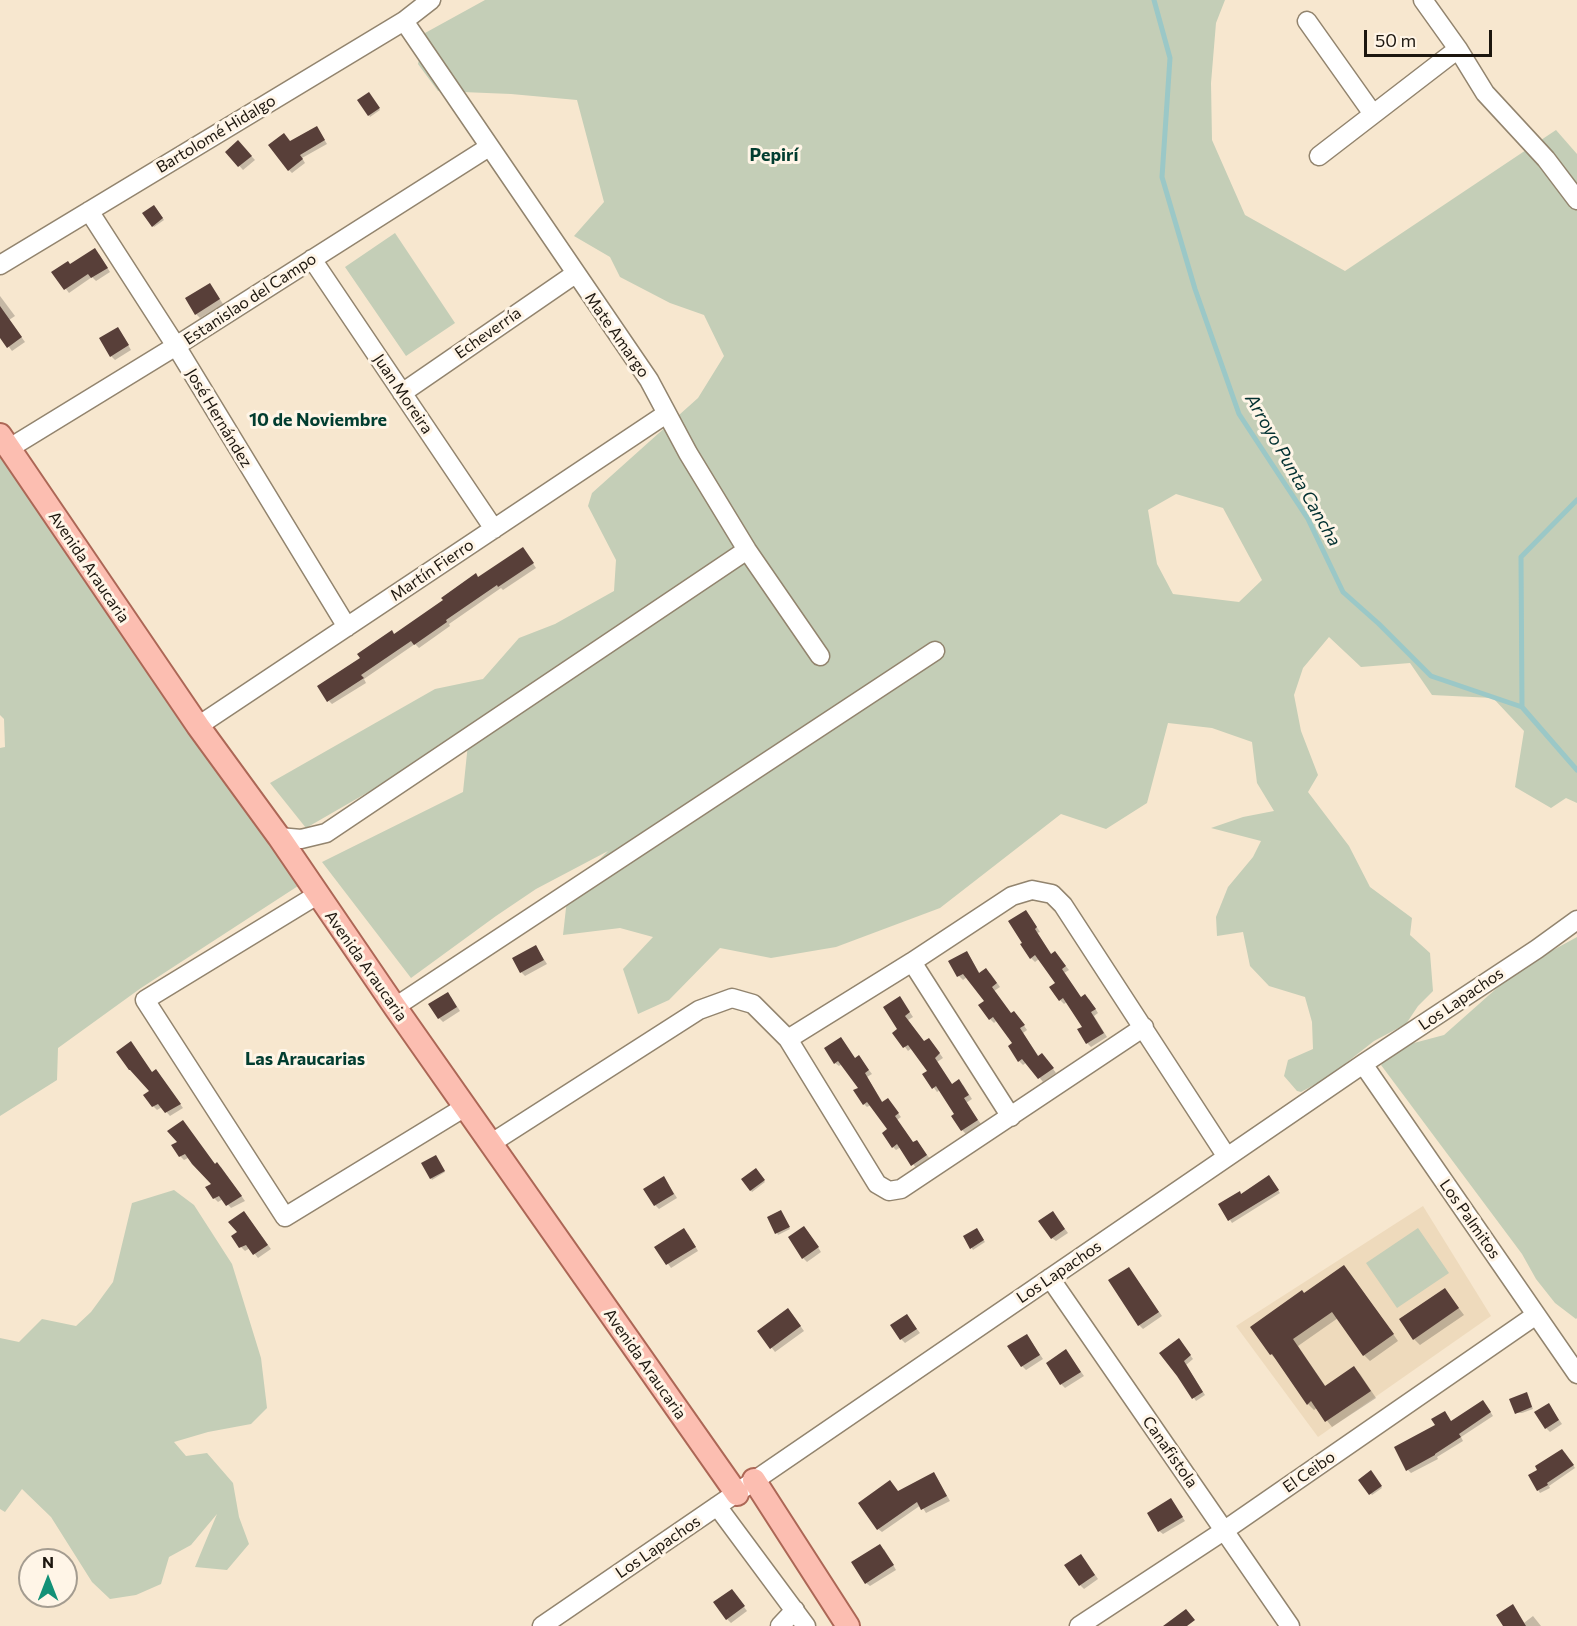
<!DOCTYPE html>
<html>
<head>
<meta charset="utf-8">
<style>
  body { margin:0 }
  #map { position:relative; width:1577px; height:1626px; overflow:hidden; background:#f7e7cf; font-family:Commissioner,sans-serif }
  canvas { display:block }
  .north { position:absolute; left:18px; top:1548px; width:60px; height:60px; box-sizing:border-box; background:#fff5e7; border:2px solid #a49c90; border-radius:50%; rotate:0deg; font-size:16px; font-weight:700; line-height:24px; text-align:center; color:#1c160e }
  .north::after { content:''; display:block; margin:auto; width:21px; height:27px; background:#139177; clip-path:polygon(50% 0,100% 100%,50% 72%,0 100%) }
  .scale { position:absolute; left:1364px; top:30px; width:128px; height:27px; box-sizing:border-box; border:3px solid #1c160e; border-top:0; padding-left:8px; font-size:18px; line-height:21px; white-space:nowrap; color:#1c160e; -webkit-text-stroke:4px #fff5e7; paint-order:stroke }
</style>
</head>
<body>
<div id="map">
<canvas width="1577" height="1626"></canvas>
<div class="north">N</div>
<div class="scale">50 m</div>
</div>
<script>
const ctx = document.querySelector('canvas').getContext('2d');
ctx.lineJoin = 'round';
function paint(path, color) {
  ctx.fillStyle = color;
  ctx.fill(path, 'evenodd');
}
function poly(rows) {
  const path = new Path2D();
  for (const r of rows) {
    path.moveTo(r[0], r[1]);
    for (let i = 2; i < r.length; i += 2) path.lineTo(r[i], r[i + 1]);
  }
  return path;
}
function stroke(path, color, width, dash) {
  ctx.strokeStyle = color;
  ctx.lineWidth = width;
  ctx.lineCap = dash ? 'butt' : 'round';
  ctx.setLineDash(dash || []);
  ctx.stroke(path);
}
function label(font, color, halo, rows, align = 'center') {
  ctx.font = font + ' Commissioner,sans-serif';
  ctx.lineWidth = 6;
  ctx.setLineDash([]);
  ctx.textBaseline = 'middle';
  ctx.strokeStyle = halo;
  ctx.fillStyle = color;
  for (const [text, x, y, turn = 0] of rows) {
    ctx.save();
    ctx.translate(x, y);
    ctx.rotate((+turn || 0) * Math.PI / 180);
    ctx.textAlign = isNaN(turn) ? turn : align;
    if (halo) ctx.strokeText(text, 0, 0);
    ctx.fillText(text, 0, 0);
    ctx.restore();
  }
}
paint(poly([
  [1423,1206,1491,1316,1318,1437,1236,1326]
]), '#eedabc');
paint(poly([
  [485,0,1225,0,1216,23,1211,83,1212,140,1245,215,1345,271,1556,130,1577,154,1577,803,1566,798,1551,808,1515,787,1524,731,1493,698,1432,695,1410,663,1361,667,1329,637,1303,668,1294,695,1301,731,1318,775,1308,792,1349,846,1370,887,1412,918,1410,935,1430,953,1433,991,1418,1006,1406,1024,1374,1041,1327,1078,1301,1092,1297,1091,1284,1076,1288,1060,1313,1049,1312,1022,1305,997,1269,986,1250,966,1243,932,1217,936,1216,917,1228,887,1253,857,1261,841,1211,828,1243,817,1274,811,1257,783,1252,742,1212,728,1168,723,1147,803,1106,829,1061,814,940,908,836,947,771,958,720,948,669,1000,638,1014,623,969,653,937,620,928,563,935,568,890,608,851,536,889,496,916,411,978,322,862,463,792,469,734,306,828,270,783,435,689,483,679,519,638,555,624,614,591,616,560,588,506,592,493,698,398,724,356,704,315,670,303,620,277,610,257,574,236,604,202,577,100,511,94,438,91,418,64,425,33],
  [1176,494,1223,508,1262,580,1239,602,1173,594,1157,564,1148,510],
  [395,233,455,323,406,356,345,267],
  [0,453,198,726,298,886,141,988,58,1048,57,1080,0,1116,0,748,5,747,4,719,0,715],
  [1577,937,1577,1318,1576,1319,1555,1303,1536,1279,1522,1254,1381,1065,1395,1048,1444,1035,1506,980,1524,966],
  [174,1190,194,1205,232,1264,261,1358,267,1408,251,1424,208,1432,174,1442,186,1456,207,1453,233,1483,239,1517,249,1544,227,1570,195,1567,217,1514,191,1545,169,1557,161,1584,136,1595,110,1599,92,1582,51,1517,22,1489,5,1512,0,1509,0,1338,19,1342,42,1319,76,1326,91,1312,113,1282,132,1203],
  [1418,1228,1449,1273,1397,1308,1366,1263]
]), '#c4ceb7');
paint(poly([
  [370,95,380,110,370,117,369,115],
  [317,128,327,144,302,158,305,163,292,173,289,170,290,143],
  [238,142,255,160,243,170,227,152],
  [156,208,164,220,154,227,153,226],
  [99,254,110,272,96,281,92,277,69,293,54,273],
  [210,284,223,304,200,318,196,314],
  [0,296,15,316,9,320,25,342,12,351,0,335],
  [121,333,131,350,115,360,111,356],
  [526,553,536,568,503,590,501,588,449,624,450,626,419,648,415,644,364,679,366,683,332,704,329,701,395,635,478,578],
  [1029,915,1040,932,1037,933,1052,955,1055,953,1069,970,1064,973,1081,998,1089,999,1098,1013,1094,1016,1107,1037,1091,1047,1087,1043,1084,1027,1067,1002,1064,1004,1060,1000,1057,983,1039,959,1035,962,1031,958],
  [536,947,547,964,525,976,521,972],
  [966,953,970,957,980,974,990,973,1000,987,994,991,1011,1015,1018,1017,1027,1030,1023,1033,1039,1057,1046,1059,1056,1073,1043,1082,1027,1062,1023,1065,1019,1061,1014,1044,997,1020,994,1023,990,1019,986,1001,967,977,963,980,959,976],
  [451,997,460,1011,443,1022,439,1018],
  [903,1002,913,1017,908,1020,925,1043,933,1044,943,1058,937,1062,952,1085,963,1085,972,1099,966,1103,981,1124,966,1134,962,1130,956,1114,940,1090,937,1092,924,1074,929,1071,912,1048,908,1051,905,1047,899,1029],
  [841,1039,855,1059,862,1061,872,1074,867,1077,883,1103,891,1104,901,1117,897,1120,914,1144,920,1145,930,1159,916,1168,901,1147,896,1150,893,1147,889,1130,871,1105,867,1107,864,1104,860,1088,842,1064,839,1066,835,1063],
  [159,1075,183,1108,170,1116,162,1107,157,1110,153,1106,152,1091],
  [179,1142,221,1167,245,1201,231,1208,223,1199,218,1202,214,1198,213,1184,190,1157,184,1160,180,1156],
  [437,1158,445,1172,432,1180,431,1178],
  [756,1170,765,1182,752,1192,743,1179],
  [1271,1180,1280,1193,1232,1223,1230,1220],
  [667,1182,677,1198,659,1209,655,1205],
  [782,1213,790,1229,778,1235,777,1233],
  [247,1216,271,1249,258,1258,250,1248,245,1251,241,1247,239,1233],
  [1056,1217,1068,1233,1056,1241,1052,1238],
  [978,1231,985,1242,973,1250,965,1237],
  [808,1232,821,1252,807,1262,803,1258],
  [688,1234,698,1251,671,1268,656,1247],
  [1344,1267,1350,1273,1398,1341,1370,1361,1364,1355,1338,1318,1298,1346,1326,1387,1354,1368,1360,1374,1376,1398,1332,1427,1317,1408,1314,1410,1308,1404,1277,1360,1271,1354,1304,1295],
  [1132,1273,1162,1316,1143,1329,1139,1325],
  [1445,1290,1464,1315,1420,1345,1414,1339],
  [791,1313,804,1331,775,1352,759,1331],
  [907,1316,920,1333,905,1343,901,1339],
  [1030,1340,1043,1359,1026,1370,1022,1366],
  [1181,1343,1193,1359,1186,1365,1205,1395,1196,1401,1179,1375],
  [1066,1351,1084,1376,1065,1388,1061,1384],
  [1528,1395,1533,1409,1522,1413,1517,1413],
  [1486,1405,1493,1416,1461,1437,1463,1441,1437,1457,1438,1459,1411,1473,1408,1470,1437,1426,1452,1422],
  [1549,1405,1562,1424,1550,1432,1546,1428],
  [1565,1453,1575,1468,1549,1486,1550,1488,1540,1493,1538,1490],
  [1371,1472,1382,1488,1372,1495,1360,1480],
  [937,1478,950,1501,926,1513,921,1505,882,1532,878,1529,898,1493],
  [1171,1500,1185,1521,1163,1534,1159,1531],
  [884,1549,896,1570,870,1586,866,1583],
  [1085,1560,1098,1579,1084,1589,1080,1585],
  [735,1595,747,1611,731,1623,727,1619],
  [1533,1616,1541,1626,1520,1626]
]), '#0003');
stroke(poly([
  [1154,0,1170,58,1162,177,1195,289,1239,414,1308,519,1343,592,1379,624,1431,676,1522,707,1577,770],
  [1522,707,1521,557,1577,500]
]), '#9bc8c7', 5);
paint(poly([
  [369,92,380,108,368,116,357,100],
  [317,126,325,140,300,155,303,159,288,171,268,145,284,133,290,141],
  [238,140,252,156,238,167,225,152],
  [154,205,163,218,152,227,142,213],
  [95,248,108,268,91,278,88,274,64,290,51,272,68,261,70,264],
  [210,283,220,299,195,315,185,298],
  [0,306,22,337,7,348,0,338],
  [118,327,129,345,110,357,99,338],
  [523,547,534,563,498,587,497,585,446,620,447,622,414,645,411,641,361,675,364,678,327,702,317,686,360,658,357,654,392,630,394,634,443,600,441,598,476,573,478,577],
  [1026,910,1037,927,1035,929,1051,954,1055,951,1066,966,1062,969,1081,997,1085,994,1096,1009,1091,1012,1104,1033,1086,1044,1077,1029,1082,1027,1063,998,1059,1001,1049,987,1055,983,1035,955,1030,959,1020,944,1022,943,1008,921],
  [536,945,544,960,520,973,512,958],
  [967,951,979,973,986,968,997,983,992,987,1011,1013,1014,1011,1025,1025,1020,1028,1038,1056,1042,1053,1054,1068,1038,1079,1022,1059,1018,1062,1008,1046,1012,1043,993,1017,989,1020,978,1005,984,1001,963,974,957,977,948,961],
  [448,992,457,1007,438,1019,428,1004],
  [900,996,910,1012,905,1016,924,1041,929,1038,940,1053,935,1058,952,1084,959,1079,969,1095,964,1098,978,1120,961,1131,951,1116,954,1114,936,1086,932,1089,922,1074,927,1071,908,1045,903,1048,892,1033,897,1029,883,1007],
  [841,1037,855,1058,859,1055,869,1070,865,1073,882,1102,888,1098,899,1113,895,1116,913,1142,917,1140,927,1155,911,1166,897,1144,892,1148,882,1133,887,1129,867,1102,863,1105,853,1090,858,1088,838,1061,834,1064,824,1048],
  [131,1041,152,1072,156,1069,181,1104,165,1113,158,1104,152,1107,143,1095,149,1091,130,1070,129,1070,116,1052],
  [183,1120,215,1164,217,1162,242,1196,226,1206,219,1196,213,1199,205,1187,211,1184,192,1164,185,1154,179,1157,171,1145,177,1142,167,1131],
  [436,1155,445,1171,430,1179,421,1163],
  [756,1168,765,1180,750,1191,741,1179],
  [1269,1175,1279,1190,1228,1221,1218,1204,1240,1191,1241,1194],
  [664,1176,674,1194,654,1206,643,1189],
  [781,1210,790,1227,775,1234,767,1217],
  [244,1211,268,1245,253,1255,246,1245,239,1248,231,1236,237,1232,228,1222],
  [1053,1211,1065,1229,1051,1239,1038,1221],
  [804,1226,819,1247,802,1259,788,1237],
  [684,1228,696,1247,666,1265,654,1247],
  [977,1228,984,1240,970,1249,963,1236],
  [1344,1265,1394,1334,1363,1356,1332,1312,1293,1339,1325,1386,1354,1366,1371,1391,1325,1422,1311,1401,1307,1405,1272,1354,1270,1355,1250,1327,1302,1290,1304,1293],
  [1129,1267,1159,1312,1138,1326,1108,1280],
  [1445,1288,1459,1308,1413,1340,1399,1319],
  [788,1308,801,1326,770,1349,757,1331],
  [907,1314,917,1329,900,1340,890,1325],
  [1027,1334,1040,1355,1021,1367,1007,1346],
  [1179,1338,1191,1355,1184,1361,1203,1392,1192,1399,1177,1376,1159,1353],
  [1066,1349,1081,1372,1060,1385,1046,1363],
  [1527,1392,1532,1407,1515,1414,1509,1399],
  [1483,1400,1491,1412,1459,1434,1461,1437,1435,1454,1435,1455,1406,1471,1394,1447,1435,1425,1431,1419,1445,1411,1451,1421],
  [1549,1403,1559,1420,1545,1429,1534,1412],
  [1562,1449,1574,1465,1547,1483,1548,1485,1537,1491,1528,1475,1537,1470,1535,1466],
  [1371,1470,1382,1486,1369,1495,1358,1480],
  [934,1472,947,1496,921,1510,917,1502,877,1530,858,1503,890,1480,898,1491],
  [1171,1498,1183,1517,1158,1532,1147,1513],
  [880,1544,894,1565,865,1584,851,1562],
  [1081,1554,1095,1575,1079,1586,1064,1565],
  [732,1589,745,1606,726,1620,713,1602],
  [1513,1604,1526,1626,1503,1626,1496,1615],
  [1186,1609,1195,1620,1187,1626,1163,1626]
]), '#583f39');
const minor = poly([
  [1423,0,1458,49,1485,93,1546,159,1577,200],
  [404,21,649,380,688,453,747,550,820,656],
  [1307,21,1373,114],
  [1319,156,1458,49],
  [89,211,176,346,347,627],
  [312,259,494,529],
  [0,265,404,21,431,0],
  [402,393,575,274],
  [8,449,176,346,489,147],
  [198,726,666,414],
  [279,837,301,839,326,833,747,550],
  [317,895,145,1000,285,1217,465,1107],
  [912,962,1011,1117],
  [395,1007,935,651],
  [788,1039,877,1184,889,1191,901,1189,1144,1027],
  [1363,1064,1577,1374],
  [490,1144,699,1010,732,998,753,1004,788,1039,912,962,1012,896,1032,890,1052,894,1063,905,1227,1157],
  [1050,1278,1290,1626],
  [717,1506,806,1626],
  [542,1626,1363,1064,1537,949,1577,920],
  [780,1626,795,1610],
  [1079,1626,1225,1530,1536,1315]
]);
const major = poly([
  [0,435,198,726,279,837,395,1007,737,1494],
  [754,1480,848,1626]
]);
stroke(minor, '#92846e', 21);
stroke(major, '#ac6756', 26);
stroke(minor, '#fff', 18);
stroke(major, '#fcbeb1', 22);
label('16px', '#1c160e', '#fff5e7', [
  ["Bartolomé Hidalgo",216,134,-31],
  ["Estanislao del Campo",250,299,-33],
  ["Echeverría",488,333,-35],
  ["Mate Amargo",617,335,55],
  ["Juan Moreira",403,394,56],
  ["José Hernández",219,418,59],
  ["Avenida Araucaria",89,567,56],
  ["Martín Fierro",432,570,-34],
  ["Avenida Araucaria",366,966,55],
  ["Los Lapachos",1461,999,-34],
  ["Los Palmitos",1470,1219,55],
  ["Los Lapachos",1059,1272,-34],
  ["Avenida Araucaria",645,1364,55],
  ["Canafistola",1170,1452,55],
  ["El Ceibo",1309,1472,-35],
  ["Los Lapachos",658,1547,-34]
]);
label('bold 18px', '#023d30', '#fff5e7', [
  ["Pepirí",774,155],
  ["10 de Noviembre",318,420],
  ["Las Araucarias",305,1059]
]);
label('italic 18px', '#023031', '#fff5e7', [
  ["Arroyo Punta Cancha",1293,470,60]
]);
</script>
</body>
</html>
